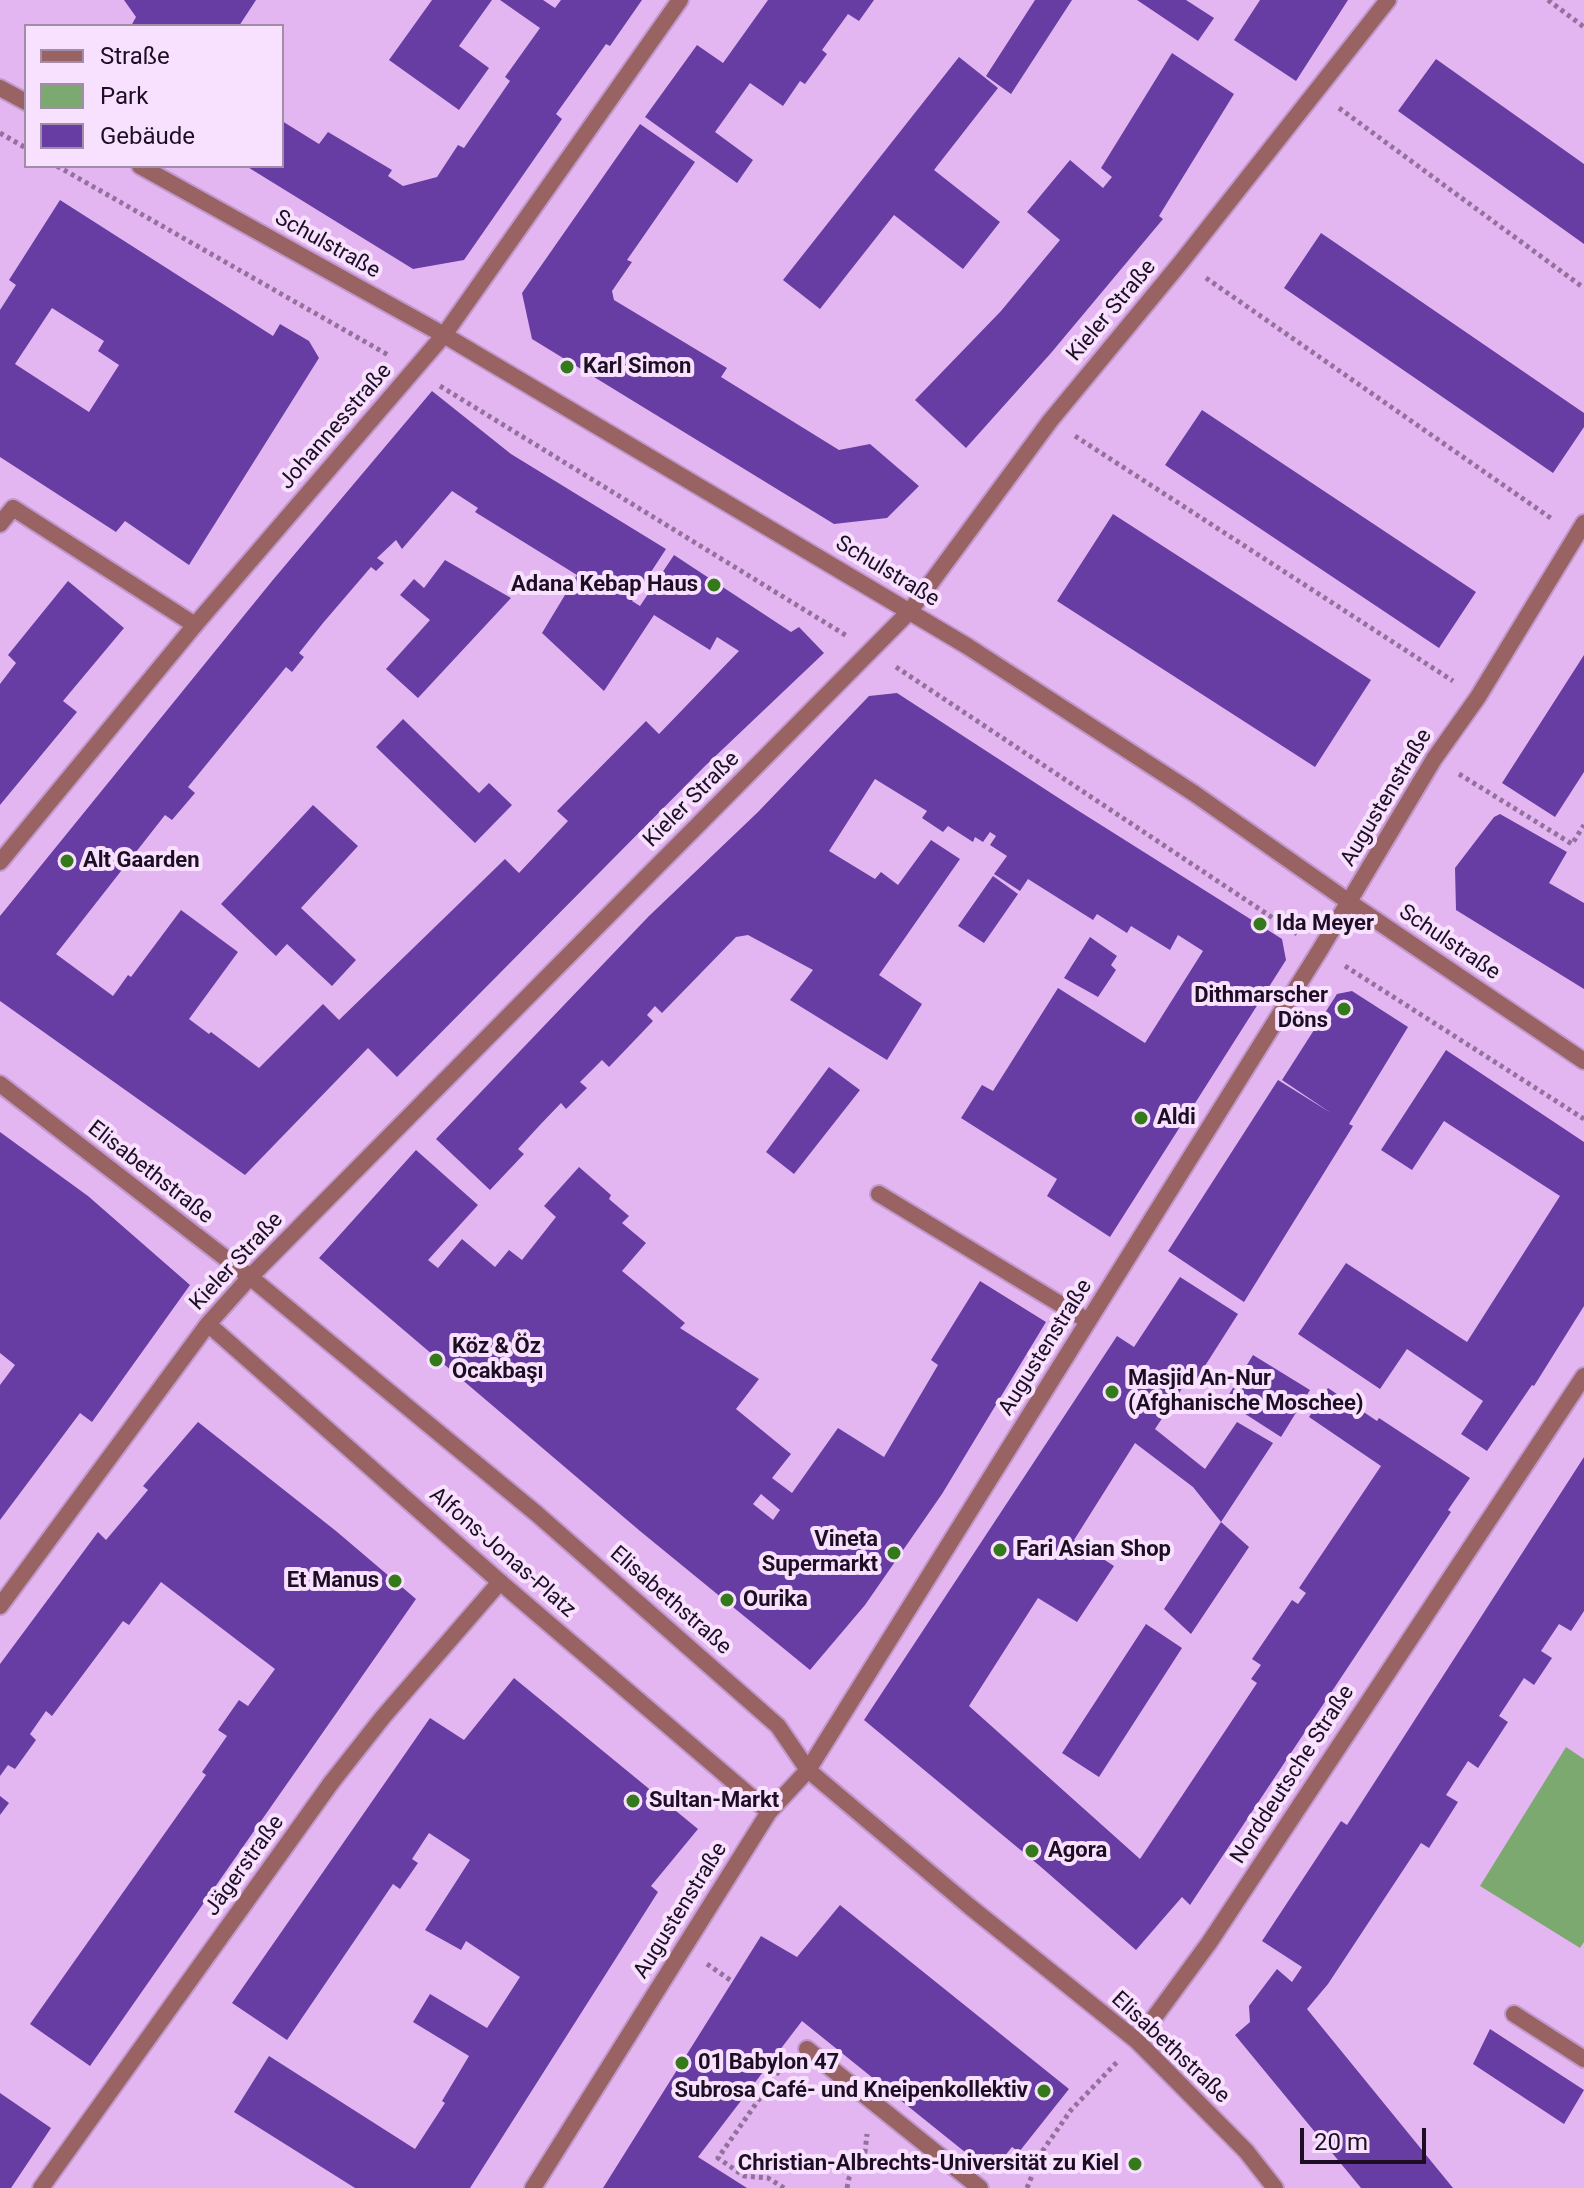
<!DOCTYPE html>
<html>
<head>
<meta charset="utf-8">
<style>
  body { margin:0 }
  #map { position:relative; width:1584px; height:2188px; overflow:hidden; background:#e4b6f1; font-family:Roboto,sans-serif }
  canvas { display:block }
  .legend { position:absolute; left:24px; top:24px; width:260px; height:144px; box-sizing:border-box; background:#f8e1ff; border:2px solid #a18da7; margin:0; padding:10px 14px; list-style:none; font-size:24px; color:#1e0e23 }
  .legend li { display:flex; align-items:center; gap:16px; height:40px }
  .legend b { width:40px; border:2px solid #a18da7 }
  .scale { position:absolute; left:1300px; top:2128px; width:126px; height:36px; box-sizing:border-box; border:4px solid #1e0e23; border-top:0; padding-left:10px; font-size:24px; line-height:28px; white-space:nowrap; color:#1e0e23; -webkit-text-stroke:6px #f8e1ff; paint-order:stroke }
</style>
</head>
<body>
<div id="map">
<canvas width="1584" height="2188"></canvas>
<ul class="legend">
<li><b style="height:10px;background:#9a6363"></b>Straße</li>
<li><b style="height:22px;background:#7ca96f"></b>Park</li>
<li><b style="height:22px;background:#673da4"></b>Gebäude</li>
</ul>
<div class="scale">20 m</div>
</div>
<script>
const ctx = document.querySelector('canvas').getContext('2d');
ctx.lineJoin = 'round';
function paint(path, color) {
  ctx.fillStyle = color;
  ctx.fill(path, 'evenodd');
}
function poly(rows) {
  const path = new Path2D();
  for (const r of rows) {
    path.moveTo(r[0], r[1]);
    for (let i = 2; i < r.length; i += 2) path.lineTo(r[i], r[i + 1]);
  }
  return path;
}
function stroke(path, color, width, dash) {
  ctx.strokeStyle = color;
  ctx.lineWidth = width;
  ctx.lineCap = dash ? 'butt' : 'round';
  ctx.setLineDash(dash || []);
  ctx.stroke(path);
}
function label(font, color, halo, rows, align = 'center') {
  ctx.font = font + ' Roboto,sans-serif';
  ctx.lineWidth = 8;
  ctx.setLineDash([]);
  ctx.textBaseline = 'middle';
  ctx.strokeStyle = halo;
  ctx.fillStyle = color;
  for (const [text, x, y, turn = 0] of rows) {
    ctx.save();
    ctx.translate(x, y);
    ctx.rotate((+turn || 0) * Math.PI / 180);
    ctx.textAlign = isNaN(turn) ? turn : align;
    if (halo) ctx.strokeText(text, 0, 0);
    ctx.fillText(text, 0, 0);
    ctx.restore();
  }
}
paint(poly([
  [1566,1747,1584,1759,1584,1942,1580,1948,1480,1886]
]), '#7ca96f');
paint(poly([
  [124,0,256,0,239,26,131,26,136,17],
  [432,0,492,0,459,46,489,68,459,110,389,60],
  [500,0,543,0,555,8,561,0,642,0,610,46,606,44,556,114,562,119,464,260,413,269,246,166,282,166,282,121,319,144,328,132,392,170,388,176,403,186,437,177,458,145,464,148,510,81,505,77,540,28],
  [768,0,874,0,859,21,848,14,822,50,827,54,805,84,800,81,783,106,750,83,715,132,753,160,737,183,645,117,697,45,723,63],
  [1035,0,1072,0,1011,94,986,76],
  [1137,0,1186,0,1214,18,1198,41],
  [1260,0,1348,0,1296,81,1234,40],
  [1172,53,1234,94,1159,216,1163,219,1051,353,966,448,915,400,1001,311,1060,240,1027,212,1070,160,1103,188,1112,177,1101,168],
  [959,57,998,88,934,170,1000,222,963,269,894,215,820,309,783,280],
  [1436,59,1584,164,1584,244,1398,111],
  [640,124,695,162,627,260,632,262,612,291,614,300,727,368,721,377,839,450,870,444,919,486,887,518,834,524,532,339,522,293],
  [60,200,273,336,280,324,309,341,319,358,189,565,125,521,116,532,0,457,0,310,16,285,9,280],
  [52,308,104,341,98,351,119,365,89,412,15,364],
  [1321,233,1584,413,1584,427,1553,473,1284,288],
  [432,391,511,454,666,549,632,601,640,606,674,555,791,632,799,627,824,653,705,766,397,1077,368,1048,245,1175,0,1001,0,916,272,581],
  [452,491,478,508,475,512,577,575,542,633,604,691,654,615,710,650,717,637,739,651,659,734,646,721,557,811,568,821,519,873,505,859,339,1020,323,1004,259,1068,211,1032,209,1034,189,1019,238,952,181,910,131,977,128,975,113,996,56,954,165,815,172,820,195,793,188,787,286,667,292,672,304,657,299,653,323,623,371,567,376,571,384,563,377,558,396,540,402,549],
  [1202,410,1476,592,1439,648,1165,465],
  [1113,514,1371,680,1315,767,1057,601],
  [445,560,511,598,418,698,386,669,430,620,400,595,414,579,424,588],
  [68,581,124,628,63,701,77,712,0,805,0,684,16,663,8,655],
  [1584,655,1584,772,1555,817,1502,783],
  [897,693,1074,808,1282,939,1286,960,1110,1237,1047,1196,1057,1179,961,1118,982,1085,993,1091,1058,988,1145,1043,1203,951,1178,935,1170,950,1131,926,1127,933,1097,914,1093,920,1028,879,1020,891,994,874,1007,856,990,845,996,836,990,832,983,842,975,837,973,842,948,826,943,832,922,818,927,811,875,779,829,851,875,879,881,872,898,885,931,840,960,859,879,975,922,1004,887,1060,790,1000,813,970,748,935,736,937,662,1013,655,1006,647,1015,653,1021,609,1067,602,1060,580,1082,587,1088,566,1109,561,1103,539,1126,518,1149,524,1154,490,1190,436,1139,649,916,758,812,869,696],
  [403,719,479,793,489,783,512,805,475,843,376,747],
  [313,805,358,846,301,908,356,960,332,986,287,944,276,956,221,904],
  [1500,814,1567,852,1549,883,1584,903,1584,989,1456,910,1455,868,1494,817],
  [993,876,1018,894,984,943,958,926],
  [1090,937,1117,956,1111,965,1116,970,1098,997,1064,978],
  [1352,991,1408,1027,1349,1124,1353,1126,1244,1302,1168,1251,1278,1080,1331,1113,1282,1080,1337,994],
  [1446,1050,1584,1142,1584,1306,1534,1386,1532,1385,1487,1451,1461,1434,1483,1401,1407,1349,1380,1389,1298,1334,1346,1263,1467,1342,1560,1196,1444,1121,1412,1170,1381,1150],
  [829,1067,860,1090,794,1174,766,1152],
  [0,1132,88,1196,190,1285,92,1422,80,1413,0,1520,0,1385,15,1365,0,1353],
  [416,1150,478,1205,428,1260,438,1268,462,1239,495,1267,509,1250,522,1260,556,1217,544,1206,579,1167,611,1195,609,1199,629,1216,622,1223,646,1243,622,1271,685,1323,680,1328,759,1379,736,1409,791,1454,772,1478,792,1493,838,1428,884,1457,938,1365,931,1360,980,1281,1046,1322,942,1494,865,1605,810,1670,640,1531,319,1258],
  [761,1494,780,1510,773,1520,753,1504],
  [1180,1277,1238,1314,1196,1380,1187,1381,1155,1429,1205,1469,1237,1422,1273,1443,1221,1522,1193,1487,1135,1443,1074,1540,1114,1566,1077,1622,1038,1598,969,1706,1140,1859,1257,1683,1251,1679,1261,1665,1252,1659,1292,1600,1298,1604,1306,1593,1299,1588,1381,1466,1309,1417,1328,1388,1377,1421,1379,1418,1470,1478,1448,1510,1451,1512,1190,1905,1182,1897,1136,1950,1041,1867,864,1720,1117,1336,1134,1347],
  [1253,1355,1310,1390,1281,1437,1225,1401],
  [198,1422,336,1531,416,1599,90,2066,30,2024,206,1775,202,1772,227,1736,218,1730,239,1700,248,1706,275,1669,161,1582,129,1625,123,1621,52,1716,46,1711,30,1734,36,1740,15,1769,8,1765,0,1776,0,1664,98,1532,106,1540,148,1490,143,1486],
  [1584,1457,1584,1611,1571,1631,1559,1624,1541,1651,1552,1658,1534,1685,1524,1678,1499,1716,1508,1722,1478,1768,1468,1761,1446,1795,1458,1802,1429,1848,1421,1843,1328,1984,1307,2009,1453,2188,1361,2188,1235,2035,1250,2022,1249,2006,1277,1969,1292,1982,1302,1967,1262,1941,1341,1821,1347,1825],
  [1221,1522,1249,1547,1191,1634,1164,1609],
  [1146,1624,1182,1648,1099,1777,1062,1753],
  [514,1678,698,1829,651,1886,658,1892,470,2188,355,2188,234,2112,269,2056,415,2149,445,2103,442,2101,469,2056,413,2022,430,1994,487,2028,520,1977,466,1941,461,1950,425,1930,470,1860,429,1833,412,1859,418,1863,400,1889,393,1884,287,2040,232,2003,430,1718,464,1740],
  [0,1796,9,1803,0,1815],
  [840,1905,1069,2089,1019,2152,1012,2147,991,2173,802,2021,698,2157,747,2188,603,2188,761,1936,797,1957],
  [1490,2029,1584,2090,1564,2124,1473,2064],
  [0,2093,51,2128,11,2188,0,2188]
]), '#673da4');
const service = poly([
  [0,524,13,508,195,625],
  [879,1194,1088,1321],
  [1514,2014,1584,2059],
  [807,2049,980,2188]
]);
const pedestrian = poly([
  [331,1783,383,1717,500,1582]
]);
const minor = poly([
  [0,88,26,102],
  [140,166,444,335,967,646,1195,794,1349,902,1584,1061],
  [0,862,195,625,444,335,680,0],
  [0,1084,250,1277,537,1514,778,1726,808,1770,969,1906,1137,2041,1246,2151,1275,2188],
  [208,1324,500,1582,769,1812],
  [0,1606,208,1324,250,1277,910,611,1050,421,1182,261,1388,0],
  [1137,2041,1209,1943,1584,1376],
  [41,2188,331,1783],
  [533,2188,769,1812,808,1770,1320,950,1434,759,1478,697,1584,523]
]);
stroke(service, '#c098cc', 20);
stroke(pedestrian, '#c098cc', 20);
stroke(minor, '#c098cc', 20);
stroke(poly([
  [1548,0,1584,27],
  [1339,108,1584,288],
  [0,133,26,148],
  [57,166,390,356],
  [1206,278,1552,519],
  [440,386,847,636],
  [1075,436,1453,681],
  [896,667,1297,934],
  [1459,774,1572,844,1584,825],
  [1345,966,1584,1119],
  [707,1964,733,1982],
  [783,2065,718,2158,744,2176,768,2178,784,2188],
  [847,2188,849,2178,865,2152,867,2134],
  [1027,2188,1041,2153,1071,2110,1117,2062]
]), '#93719d', 5, [4, 4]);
stroke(service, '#9a6363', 16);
stroke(pedestrian, '#9a6363', 16);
stroke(minor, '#9a6363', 16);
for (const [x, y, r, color] of [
  [567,367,8,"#34791a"],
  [714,585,8,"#34791a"],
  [67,861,8,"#34791a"],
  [1260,924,8,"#34791a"],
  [1344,1009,8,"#34791a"],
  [1141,1118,8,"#34791a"],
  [436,1360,8,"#34791a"],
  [1112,1392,8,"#34791a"],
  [1000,1550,8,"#34791a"],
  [894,1553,8,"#34791a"],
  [395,1581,8,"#34791a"],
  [727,1600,8,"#34791a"],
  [633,1801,8,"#34791a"],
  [1032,1851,8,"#34791a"],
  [682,2063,8,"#34791a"],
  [1044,2091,8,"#34791a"],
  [1135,2164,8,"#34791a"]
]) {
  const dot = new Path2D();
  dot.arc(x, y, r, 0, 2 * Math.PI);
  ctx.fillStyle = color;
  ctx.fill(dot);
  stroke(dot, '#f8e1ff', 3);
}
label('22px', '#1e0e23', '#f8e1ff', [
  ["Schulstraße",327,245,29],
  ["Kieler Straße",1112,311,-50],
  ["Johannesstraße",336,427,-49],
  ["Schulstraße",887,572,31],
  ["Augustenstraße",1387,798,-59],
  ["Kieler Straße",692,800,-45],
  ["Schulstraße",1449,943,34],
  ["Elisabethstraße",150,1173,38],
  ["Kieler Straße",237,1262,-47],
  ["Augustenstraße",1046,1348,-58],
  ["Alfons-Jonas-Platz",502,1553,41],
  ["Elisabethstraße",670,1601,41],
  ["Norddeutsche Straße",1293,1775,-57],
  ["Jägerstraße",245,1866,-54],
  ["Augustenstraße",681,1911,-58],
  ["Elisabethstraße",1170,2048,43]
]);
label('bold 22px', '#1e0e23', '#f8e1ff', [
  ["Karl Simon",583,367],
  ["Adana Kebap Haus",698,585,"right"],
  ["Alt Gaarden",83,861],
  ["Ida Meyer",1276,924],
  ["Dithmarscher",1328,996,"right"],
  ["Döns",1328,1021,"right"],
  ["Aldi",1157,1118],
  ["Köz & Öz",452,1347],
  ["Ocakbaşı",452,1372],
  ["Masjid An-Nur",1128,1379],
  ["(Afghanische Moschee)",1128,1404],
  ["Vineta",878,1540,"right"],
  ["Supermarkt",878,1565,"right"],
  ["Fari Asian Shop",1016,1550],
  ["Et Manus",379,1581,"right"],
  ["Ourika",743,1600],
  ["Sultan-Markt",649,1801],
  ["Agora",1048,1851],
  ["01 Babylon 47",698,2063],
  ["Subrosa Café- und Kneipenkollektiv",1028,2091,"right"],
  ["Christian-Albrechts-Universität zu Kiel",1119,2164,"right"]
], 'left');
</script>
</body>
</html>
